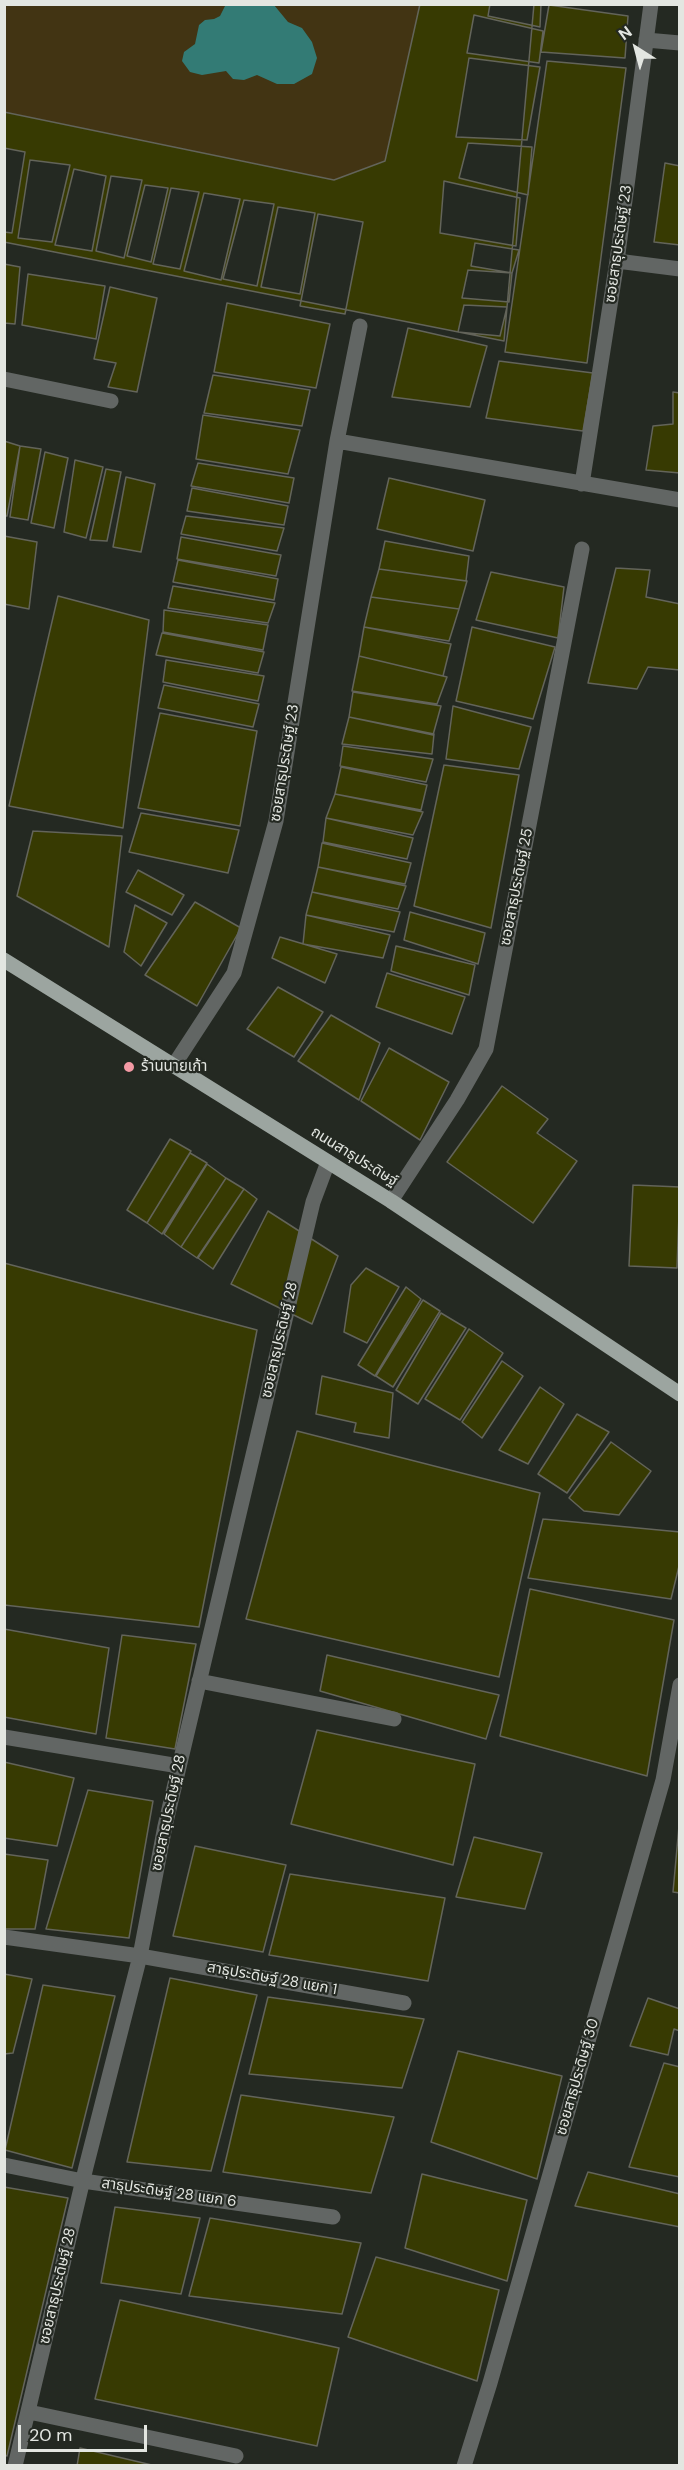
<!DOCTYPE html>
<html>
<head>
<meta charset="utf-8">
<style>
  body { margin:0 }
  #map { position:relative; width:684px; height:2470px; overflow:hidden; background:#242922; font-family:"DM Sans",sans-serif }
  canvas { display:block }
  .frame { position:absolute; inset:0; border:6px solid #e3e6e1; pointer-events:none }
  .north { position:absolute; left:606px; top:18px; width:60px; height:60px; -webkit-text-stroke:4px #242922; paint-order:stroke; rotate:324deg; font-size:16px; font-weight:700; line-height:24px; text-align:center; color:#e3e6e1 }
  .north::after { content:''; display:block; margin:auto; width:21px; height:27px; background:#e3e6e1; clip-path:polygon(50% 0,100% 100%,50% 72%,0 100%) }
  .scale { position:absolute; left:18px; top:2425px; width:129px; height:27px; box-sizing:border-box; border:3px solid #e3e6e1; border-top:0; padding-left:8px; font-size:18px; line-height:21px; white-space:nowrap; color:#e3e6e1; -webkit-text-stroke:4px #242922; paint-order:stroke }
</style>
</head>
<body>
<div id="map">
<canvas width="684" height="2470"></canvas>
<div class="frame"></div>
<div class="north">N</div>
<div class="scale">20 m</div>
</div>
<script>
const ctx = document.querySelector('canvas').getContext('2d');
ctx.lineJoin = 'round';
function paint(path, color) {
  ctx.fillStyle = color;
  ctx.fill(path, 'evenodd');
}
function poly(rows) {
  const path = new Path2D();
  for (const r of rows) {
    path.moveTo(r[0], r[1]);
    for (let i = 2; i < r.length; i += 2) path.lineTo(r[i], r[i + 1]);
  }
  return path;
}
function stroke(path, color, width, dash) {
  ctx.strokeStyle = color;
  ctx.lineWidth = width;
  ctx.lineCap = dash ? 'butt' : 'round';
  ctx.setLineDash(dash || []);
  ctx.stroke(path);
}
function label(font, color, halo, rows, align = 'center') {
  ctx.font = font + ' "DM Sans","Noto Sans Thai",sans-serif';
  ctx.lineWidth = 4.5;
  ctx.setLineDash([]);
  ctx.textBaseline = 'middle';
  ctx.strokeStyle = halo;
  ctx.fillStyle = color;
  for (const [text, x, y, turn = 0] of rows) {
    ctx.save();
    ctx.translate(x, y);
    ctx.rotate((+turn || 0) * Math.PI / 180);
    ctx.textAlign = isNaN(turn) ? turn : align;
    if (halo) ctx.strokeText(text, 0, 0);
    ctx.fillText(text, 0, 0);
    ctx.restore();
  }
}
paint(poly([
  [4,5,420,5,385,161,334,180,5,112]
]), '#423413');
paint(poly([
  [226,4,274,5,288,22,302,28,312,42,317,58,312,74,294,84,277,84,257,75,244,80,233,79,226,71,202,75,190,72,182,61,184,52,195,44,199,25,205,20,214,19,220,16]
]), '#337b75');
const building = poly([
  [420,4,534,4,504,341,4,242,4,112,334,180,385,161,420,4],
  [490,4,541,4,540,27,488,16,490,4],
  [549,5,628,16,625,58,541,52,549,5],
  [474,15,543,31,539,63,467,53,474,15],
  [469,58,540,67,527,140,456,137,469,58],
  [547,61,626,68,587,363,505,352,547,61],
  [468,143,532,147,528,195,459,178,468,143],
  [4,148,25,152,12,233,4,232,4,148],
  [30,160,70,165,52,242,18,238,30,160],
  [665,163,680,166,680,245,654,242,665,163],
  [74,169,106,176,92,251,55,245,74,169],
  [111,176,142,180,124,258,96,251,111,176],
  [444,181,520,198,516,246,440,233,444,181],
  [145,185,168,188,151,262,127,256,145,185],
  [171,188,199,192,180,269,153,264,171,188],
  [204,193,240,199,221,280,184,271,204,193],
  [244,200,274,204,257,286,223,279,244,200],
  [278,207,315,213,300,294,261,287,278,207],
  [318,214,363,222,345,314,300,306,318,214],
  [475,243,519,250,512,273,471,266,475,243],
  [4,264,20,267,15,324,4,323,4,264],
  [468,270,512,273,509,302,462,298,468,270],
  [28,274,105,286,96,339,22,325,28,274],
  [110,287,157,298,137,392,108,387,116,363,94,359,110,287],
  [227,303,330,324,316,388,214,372,227,303],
  [464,305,507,307,500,336,458,332,464,305],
  [408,328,487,346,470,407,392,397,408,328],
  [499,361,593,373,583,431,486,418,499,361],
  [213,375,310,390,302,426,204,413,213,375],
  [673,392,680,393,680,473,646,470,653,426,673,424,673,392],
  [203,415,300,430,288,474,196,459,203,415],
  [4,441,20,446,7,516,4,516,4,441],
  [20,446,41,449,28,520,10,517,20,446],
  [45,452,68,458,54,528,31,523,45,452],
  [75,460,103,467,86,538,64,532,75,460],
  [198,463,294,478,289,503,191,486,198,463],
  [106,469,121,472,107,541,90,540,106,469],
  [126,477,155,484,141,552,113,547,126,477],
  [389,478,485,500,473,551,377,529,389,478],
  [192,488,288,506,284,525,187,511,192,488],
  [186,516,284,528,277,551,181,534,186,516],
  [4,536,37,542,29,609,4,604,4,536],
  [181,537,281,555,276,576,177,559,181,537],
  [385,541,469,556,466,581,379,569,385,541],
  [178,560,278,579,274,600,173,582,178,560],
  [616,568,650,570,646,597,680,604,680,670,648,667,637,689,588,683,616,568],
  [379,569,467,581,459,609,371,597,379,569],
  [491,572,564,587,558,638,476,620,491,572],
  [173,586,275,603,268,623,168,608,173,586],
  [58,596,149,620,123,828,9,806,58,596],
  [371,597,459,609,449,641,364,627,371,597],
  [164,610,268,625,263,650,163,632,164,610],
  [364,627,451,644,443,676,359,656,364,627],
  [472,627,555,647,533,719,456,701,472,627],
  [162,633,264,652,258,673,156,655,162,633],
  [359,656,447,677,437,704,352,691,359,656],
  [166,660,264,676,258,701,163,682,166,660],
  [164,685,259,704,253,727,158,708,164,685],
  [353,692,441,706,433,735,349,717,353,692],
  [453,706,531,727,519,769,446,759,453,706],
  [160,713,257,731,240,826,138,808,160,713],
  [349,717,434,734,432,754,342,744,349,717],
  [343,746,433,759,426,782,340,766,343,746],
  [444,765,519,775,491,928,414,906,444,765],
  [341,767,427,785,421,810,335,794,341,767],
  [335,794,423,812,413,835,326,818,335,794],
  [141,813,239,830,228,873,129,852,141,813],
  [326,818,413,838,407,859,323,842,326,818],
  [33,831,122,836,109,947,17,896,33,831],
  [322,843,411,863,405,884,318,867,322,843],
  [318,867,406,886,398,909,312,892,318,867],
  [138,870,184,895,172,915,126,892,138,870],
  [312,892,400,912,394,932,306,915,312,892],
  [195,902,241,928,197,1006,145,975,195,902],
  [135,905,167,923,141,966,124,952,135,905],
  [410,912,485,933,478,964,404,940,410,912],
  [306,915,390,935,383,958,303,944,306,915],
  [280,937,337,954,325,983,272,958,280,937],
  [396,946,475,965,469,995,391,971,396,946],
  [387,973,465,997,452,1034,376,1007,387,973],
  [278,987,323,1012,294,1057,247,1029,278,987],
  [331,1015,380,1043,359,1100,298,1061,331,1015],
  [389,1048,449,1082,420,1140,361,1101,389,1048],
  [502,1086,548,1119,537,1133,577,1161,533,1223,447,1162,502,1086],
  [170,1139,191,1151,147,1223,127,1210,170,1139],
  [190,1153,207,1163,162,1234,147,1223,190,1153],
  [207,1164,226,1178,181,1247,164,1234,207,1164],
  [226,1178,244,1189,197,1258,181,1247,226,1178],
  [633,1185,680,1187,677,1268,629,1266,633,1185],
  [244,1189,257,1199,213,1269,198,1258,244,1189],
  [268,1211,338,1256,312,1324,231,1284,268,1211],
  [4,1263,257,1330,199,1627,4,1605,4,1263],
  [366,1268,399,1287,367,1343,344,1332,351,1285,366,1268],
  [406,1287,421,1299,375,1376,358,1365,406,1287],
  [423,1300,440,1311,393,1387,376,1376,423,1300],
  [441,1313,466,1328,418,1404,396,1390,441,1313],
  [469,1329,503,1353,460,1420,425,1399,469,1329],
  [502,1361,523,1376,482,1438,462,1422,502,1361],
  [322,1376,393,1393,389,1438,354,1432,356,1423,316,1414,322,1376],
  [540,1387,564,1404,528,1464,499,1450,540,1387],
  [577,1414,609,1432,567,1493,538,1474,577,1414],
  [297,1431,540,1493,499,1677,246,1619,297,1431],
  [611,1442,651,1471,619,1515,584,1511,569,1498,611,1442],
  [543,1519,680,1532,680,1562,671,1599,528,1578,543,1519],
  [530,1589,674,1620,647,1776,500,1736,530,1589],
  [4,1629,109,1648,96,1734,4,1717,4,1629],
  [122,1635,196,1644,175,1749,106,1738,122,1635],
  [327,1655,499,1695,486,1739,320,1691,327,1655],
  [317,1730,475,1764,453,1865,291,1824,317,1730],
  [4,1762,74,1778,57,1846,4,1838,4,1762],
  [88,1790,153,1801,129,1938,46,1929,88,1790],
  [680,1815,680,1893,673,1892,680,1815],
  [474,1837,542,1853,525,1909,456,1897,474,1837],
  [195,1846,286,1865,263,1952,173,1936,195,1846],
  [4,1854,48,1860,35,1929,4,1929,4,1854],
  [290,1874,445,1898,428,1981,269,1955,290,1874],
  [4,1974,32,1979,13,2053,4,2054,4,1974],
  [170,1978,257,1995,211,2171,127,2162,170,1978],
  [43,1985,115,1996,72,2168,5,2150,43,1985],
  [268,1997,424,2019,402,2088,249,2074,268,1997],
  [648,1998,680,2009,680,2031,674,2029,668,2055,630,2046,648,1998],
  [458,2051,562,2076,537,2179,431,2142,458,2051],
  [664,2063,680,2067,680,2177,629,2167,664,2063],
  [241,2095,394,2117,371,2193,223,2172,241,2095],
  [588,2172,680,2194,680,2227,575,2206,588,2172],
  [422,2174,527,2200,507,2281,405,2248,422,2174],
  [4,2187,68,2198,7,2456,4,2455,4,2187],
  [115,2207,200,2218,181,2294,101,2283,115,2207],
  [210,2218,361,2243,342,2314,189,2296,210,2218],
  [376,2257,499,2290,477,2381,348,2337,376,2257],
  [120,2300,339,2348,317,2446,95,2399,120,2300],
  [80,2448,156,2466,77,2466,80,2448]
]);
paint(building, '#373a02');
stroke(building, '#63645a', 1.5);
stroke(poly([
  [646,40,680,43],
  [617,261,680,269],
  [4,379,111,401],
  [337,441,680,500],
  [582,484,617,261,651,4],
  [174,1065,234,973,276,821,337,441,360,326],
  [391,1201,457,1100,486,1049,582,549],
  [199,1681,394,1719],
  [4,1737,179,1766],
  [4,1937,140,1956,404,2003],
  [4,2165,83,2181,333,2217],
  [29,2412,236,2456],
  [15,2466,86,2167,140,1956,165,1826,313,1202,328,1162],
  [464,2466,490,2383,663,1780,680,1685]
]), '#626664', 15);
stroke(poly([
  [4,960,391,1201,680,1394]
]), '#9ca5a0', 15);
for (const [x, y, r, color] of [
  [129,1067,6,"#f49aa5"]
]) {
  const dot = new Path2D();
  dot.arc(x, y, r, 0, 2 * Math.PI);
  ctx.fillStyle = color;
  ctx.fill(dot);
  stroke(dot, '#242922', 2);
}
label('15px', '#e3e6e1', '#242922', [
  ["ซอยสาธุประดิษฐ์ 23",619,244,-82],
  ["ซอยสาธุประดิษฐ์ 23",285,763,-81],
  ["ซอยสาธุประดิษฐ์ 25",517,887,-79],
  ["ถนนสาธุประดิษฐ์",354,1157,32],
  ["ซอยสาธุประดิษฐ์ 28",280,1340,-77],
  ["ซอยสาธุประดิษฐ์ 28",169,1813,-78],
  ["สาธุประดิษฐ์ 28 แยก 1",272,1979,10],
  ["ซอยสาธุประดิษฐ์ 30",578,2077,-74],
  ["สาธุประดิษฐ์ 28 แยก 6",169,2193,8],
  ["ซอยสาธุประดิษฐ์ 28",58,2286,-77]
]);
label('15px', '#e3e6e1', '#242922', [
  ["ร้านนายเก้า",141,1067]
], 'left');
</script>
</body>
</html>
